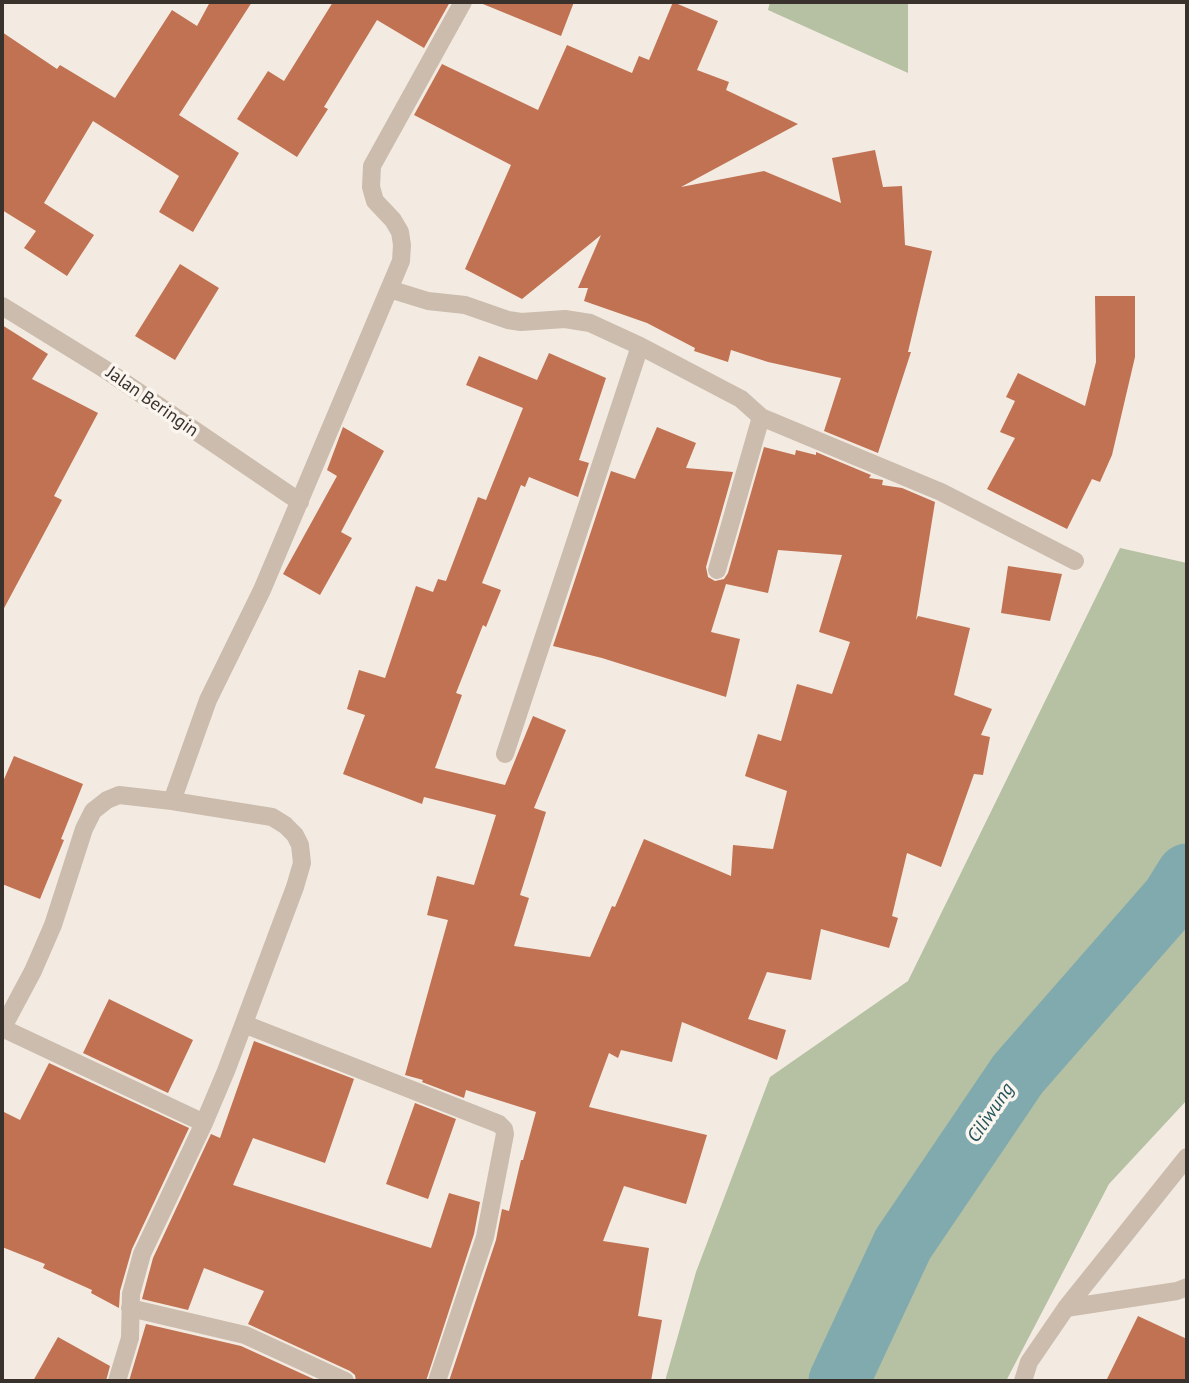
<!DOCTYPE html>
<html>
<head>
<meta charset="utf-8">
<style>
  body { margin:0 }
  #map { position:relative; width:1189px; height:1383px; overflow:hidden; background:#f3ebe1; font-family:"PT Sans",sans-serif }
  canvas { display:block }
  .frame { position:absolute; inset:0; border:4px solid #39312c; pointer-events:none }
</style>
</head>
<body>
<div id="map">
<canvas width="1189" height="1383"></canvas>
<div class="frame"></div>
</div>
<script>
const ctx = document.querySelector('canvas').getContext('2d');
ctx.lineJoin = 'round';
function paint(path, color) {
  ctx.fillStyle = color;
  ctx.fill(path, 'evenodd');
}
function poly(rows) {
  const path = new Path2D();
  for (const r of rows) {
    path.moveTo(r[0], r[1]);
    for (let i = 2; i < r.length; i += 2) path.lineTo(r[i], r[i + 1]);
  }
  return path;
}
function stroke(path, color, width, dash) {
  ctx.strokeStyle = color;
  ctx.lineWidth = width;
  ctx.lineCap = dash ? 'butt' : 'round';
  ctx.setLineDash(dash || []);
  ctx.stroke(path);
}
function label(font, color, halo, rows, align = 'center') {
  ctx.font = font + ' "PT Sans",sans-serif';
  ctx.lineWidth = 7;
  ctx.setLineDash([]);
  ctx.textBaseline = 'middle';
  ctx.strokeStyle = halo;
  ctx.fillStyle = color;
  for (const [text, x, y, turn = 0] of rows) {
    ctx.save();
    ctx.translate(x, y);
    ctx.rotate((+turn || 0) * Math.PI / 180);
    ctx.textAlign = isNaN(turn) ? turn : align;
    if (halo) ctx.strokeText(text, 0, 0);
    ctx.fillText(text, 0, 0);
    ctx.restore();
  }
}
paint(poly([
  [770,2,908,2,908,73,768,10],
  [1120,548,1187,563,1187,1100,1109,1184,1006,1381,665,1381,696,1272,770,1077,908,981]
]), '#b5c1a2');
stroke(poly([
  [839,1381,903,1244,1018,1074,1172,898,1187,874]
]), '#81aaaf', 61);
paint(poly([
  [210,2,252,2,179,115,239,153,193,232,159,212,179,176,93,121,44,203,94,235,67,276,24,248,36,231,2,210,2,32,57,69,60,65,115,98,172,10,197,26],
  [333,2,450,2,424,48,377,20,324,107,328,109,297,157,237,119,268,71,284,81],
  [478,2,574,2,561,36],
  [673,2,718,21,697,70,729,82,726,90,798,124,681,187,764,171,841,203,832,158,875,150,883,187,902,186,905,245,932,251,908,352,911,352,878,453,824,431,841,378,768,362,731,350,728,362,694,351,695,348,647,323,584,301,588,288,578,288,601,235,522,299,465,269,511,165,414,115,442,64,538,110,567,45,632,73,639,56,649,60],
  [180,264,219,288,175,360,135,336],
  [1095,296,1135,296,1135,357,1112,455,1100,482,1092,479,1067,529,987,489,1015,438,1000,432,1015,401,1006,397,1018,373,1085,406,1096,362],
  [2,325,48,354,32,379,98,413,54,496,62,500,2,612],
  [549,353,606,378,579,460,589,463,578,497,529,477,525,487,521,485,482,583,501,590,486,627,483,625,456,693,462,695,435,768,505,785,533,716,566,730,534,808,546,812,520,895,529,898,514,946,590,957,612,906,615,907,644,839,731,876,733,845,773,849,787,791,745,776,758,734,781,741,797,684,832,694,850,642,819,632,842,555,778,550,768,593,726,584,711,632,740,639,726,697,602,658,553,646,611,471,635,479,657,427,696,443,686,468,733,472,706,567,708,577,715,581,724,579,728,573,764,447,795,455,796,450,816,455,816,452,871,475,869,478,883,480,882,485,902,488,935,502,916,620,918,616,970,628,954,695,992,709,981,735,990,737,983,775,974,774,941,867,907,853,892,916,898,918,889,948,821,929,811,980,767,972,748,1019,786,1030,777,1060,682,1022,672,1062,621,1050,618,1058,609,1053,589,1107,707,1135,686,1204,624,1186,603,1241,649,1248,638,1316,662,1320,651,1381,449,1381,496,1240,502,1209,509,1211,521,1160,523,1160,536,1112,466,1090,464,1098,422,1082,423,1080,405,1075,448,920,427,915,437,876,474,885,496,815,424,797,422,804,343,774,365,715,347,709,359,670,385,678,416,586,433,592,438,579,446,581,478,497,486,500,523,408,466,385,479,356,537,380],
  [343,427,384,451,341,532,352,538,320,595,283,574,337,476,327,470],
  [1008,566,1062,574,1050,621,1001,613],
  [14,756,83,784,61,839,64,840,40,899,2,884,2,784],
  [109,999,193,1040,168,1093,83,1053],
  [254,1041,354,1079,325,1163,253,1138,233,1185,431,1248,449,1193,480,1202,474,1234,426,1381,356,1381,355,1375,350,1371,248,1324,264,1291,204,1268,188,1310,142,1299,153,1258,211,1134,220,1138],
  [49,1063,189,1128,132,1249,120,1291,119,1308,91,1293,92,1290,43,1268,45,1264,2,1247,2,1111,20,1120],
  [415,1103,456,1119,428,1199,386,1184],
  [1138,1316,1187,1339,1187,1381,1106,1381],
  [146,1324,241,1346,318,1381,129,1381],
  [58,1337,110,1366,106,1381,33,1381]
]), '#c07252');
stroke(poly([
  [389,289,428,301,465,305,508,320,521,322,565,319,590,323,640,346,741,399,761,417,941,492,1075,561],
  [2,306,106,370,300,502],
  [717,570,761,417],
  [505,754,640,346],
  [172,801,208,700,262,590,401,261,402,245,400,232,393,220,375,201,371,187,372,166,463,2],
  [244,1024,499,1124,504,1129,505,1134,485,1237,437,1381],
  [2,1028,204,1123],
  [2,1029,33,971,53,925,84,829,93,811,107,800,119,795,172,801,272,817,285,825,295,835,300,845,302,863,295,887,226,1071,204,1123,142,1254,131,1294,130,1338,117,1381],
  [130,1308,245,1335,345,1381],
  [1066,1308,1177,1291,1187,1287],
  [1023,1381,1029,1362,1066,1308,1187,1157]
]), '#cbbcad', 18);
label('18px', '#39312c', '#faf5ee', [
  ["Jalan Beringin",152,402,35]
]);
label('italic 19px', '#22535a', '#faf5ee', [
  ["Ciliwung",991,1113,-56]
]);
</script>
</body>
</html>
